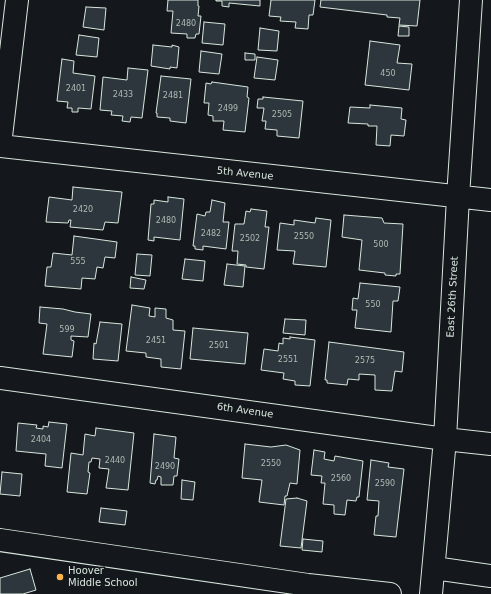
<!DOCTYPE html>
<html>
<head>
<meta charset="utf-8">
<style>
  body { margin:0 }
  canvas { display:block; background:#14181c }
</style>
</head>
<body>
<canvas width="491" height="594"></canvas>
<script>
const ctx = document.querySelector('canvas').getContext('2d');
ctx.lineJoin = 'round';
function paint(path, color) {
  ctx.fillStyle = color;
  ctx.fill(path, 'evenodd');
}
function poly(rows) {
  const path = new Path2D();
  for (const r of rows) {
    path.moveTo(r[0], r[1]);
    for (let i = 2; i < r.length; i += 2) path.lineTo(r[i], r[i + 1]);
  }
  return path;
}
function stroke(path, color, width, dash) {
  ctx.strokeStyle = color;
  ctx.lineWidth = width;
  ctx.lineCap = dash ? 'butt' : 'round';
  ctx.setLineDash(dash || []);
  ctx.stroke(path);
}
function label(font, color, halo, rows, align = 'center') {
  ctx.font = font + ' "DejaVu Sans",sans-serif';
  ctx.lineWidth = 3;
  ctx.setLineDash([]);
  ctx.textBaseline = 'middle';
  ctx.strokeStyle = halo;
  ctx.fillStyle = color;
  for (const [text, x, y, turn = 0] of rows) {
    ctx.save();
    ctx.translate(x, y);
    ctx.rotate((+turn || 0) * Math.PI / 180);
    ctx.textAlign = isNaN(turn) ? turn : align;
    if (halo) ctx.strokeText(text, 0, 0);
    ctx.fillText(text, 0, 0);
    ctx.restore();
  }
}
const building = poly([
  [168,0,198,0,198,6,199,6,198,16,201,16,199,34,196,34,195,38,187,38,187,34,171,33,173,11,167,11,168,0],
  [216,0,260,0,260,6,229,3,229,7,222,6,222,1,216,1,216,0],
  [271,0,315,0,313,15,309,15,308,29,295,28,296,22,280,21,281,17,269,16,271,0],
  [321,0,420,0,417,26,399,25,400,18,387,17,387,15,320,7,321,0],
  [86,7,106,8,104,30,83,27,86,7],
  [204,22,225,24,223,45,202,43,204,22],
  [399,26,409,27,409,36,398,36,399,26],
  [260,28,279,31,277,51,258,50,260,28],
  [79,35,99,38,97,57,76,55,79,35],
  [370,41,400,45,397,63,412,64,409,90,365,85,370,41],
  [153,45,172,47,172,45,179,47,177,68,170,67,170,69,151,66,153,45],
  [201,51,222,54,219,74,199,72,201,51],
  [245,53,255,54,255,60,245,60,245,53],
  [257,57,278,60,275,80,254,78,257,57],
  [62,59,74,61,73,73,95,76,91,109,78,108,78,112,72,112,72,108,67,108,68,102,57,101,62,59],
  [128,68,148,70,142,118,131,117,130,122,122,121,123,116,111,115,112,111,100,110,103,77,127,80,128,68],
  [161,76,191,79,186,123,170,121,170,118,157,117,157,113,156,113,161,76],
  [212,82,248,87,247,97,249,98,245,132,223,130,224,121,213,121,213,116,208,115,209,103,204,103,206,83,211,84,212,82],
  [263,97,303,101,299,138,277,136,277,130,265,129,266,121,262,121,264,108,257,108,258,99,263,99,263,97],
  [370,105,402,108,401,119,406,120,404,136,391,135,390,146,376,145,377,126,368,126,368,124,348,123,350,107,370,108,370,105],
  [73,187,122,192,118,223,105,222,103,230,70,227,71,220,69,220,68,223,46,222,49,197,72,200,73,187],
  [168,197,184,199,180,240,154,237,154,241,148,240,151,204,154,204,154,200,168,202,168,197],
  [212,200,225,203,223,222,229,222,226,249,203,246,203,250,195,249,195,246,193,246,197,214,205,216,206,212,210,212,212,200],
  [251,209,267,211,265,227,269,227,264,269,246,267,246,265,237,264,238,251,232,251,235,224,244,224,246,211,250,212,251,209],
  [344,215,382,218,384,223,403,224,400,274,396,274,396,276,385,275,385,273,359,270,362,240,342,237,344,215],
  [316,218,331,220,326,267,293,264,295,251,277,250,280,223,294,225,294,220,315,223,316,218],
  [74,236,117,242,115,258,105,257,103,268,97,267,95,279,82,278,81,289,45,286,47,267,51,267,53,253,72,255,74,236],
  [137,254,152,255,150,276,135,275,137,254],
  [185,259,205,261,203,281,182,279,185,259],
  [227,264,245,266,243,287,224,285,227,264],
  [131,277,146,280,144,289,130,288,131,277],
  [360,283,400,287,398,301,393,301,391,332,355,328,357,310,352,310,353,298,358,299,360,283],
  [132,305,150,308,149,316,155,317,155,308,166,309,166,318,173,320,173,330,185,331,181,369,161,367,161,359,146,357,146,353,126,351,132,305],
  [40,307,63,309,75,312,91,314,88,337,71,336,71,340,74,341,72,357,43,354,47,324,39,323,40,307],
  [285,319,306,320,305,335,283,333,285,319],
  [100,322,122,324,118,361,93,359,94,343,96,344,100,322],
  [193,328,248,333,245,364,190,359,193,328],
  [290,337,315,340,310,386,295,385,295,381,283,379,284,373,261,370,264,349,278,351,279,343,283,344,283,338,290,339,290,337],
  [329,342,404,352,402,372,395,371,392,391,375,390,375,375,359,374,359,380,348,379,347,385,327,383,327,380,325,380,329,342],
  [49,422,67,424,62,468,45,466,46,454,16,451,18,423,37,425,36,428,43,429,43,426,48,427,49,422],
  [96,428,134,433,128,490,106,488,109,469,99,468,100,459,92,458,91,462,89,462,88,472,90,473,87,494,67,492,71,453,83,455,85,434,95,436,96,428],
  [154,434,176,437,174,458,179,459,177,476,174,476,173,485,161,485,161,477,158,476,157,480,156,480,155,484,150,483,154,434],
  [245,444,271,447,286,445,300,450,297,484,290,483,287,496,285,496,284,505,259,502,262,480,242,478,245,444],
  [314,450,325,452,324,459,334,461,335,456,363,461,359,497,357,497,356,501,347,500,345,515,334,514,334,505,323,504,325,483,321,483,322,476,311,475,314,450],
  [371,460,389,463,388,467,404,469,396,537,374,535,376,516,378,516,379,501,367,500,371,460],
  [2,472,22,474,20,496,0,494,2,472],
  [182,480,195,482,193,500,181,499,182,480],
  [297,498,307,501,301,548,280,546,286,499,297,498],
  [101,508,127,511,125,525,99,522,101,508],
  [303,539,323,541,322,552,302,550,303,539],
  [30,569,36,590,23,594,0,594,0,578,30,569]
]);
paint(building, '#2c363c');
stroke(building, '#d8e6dc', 1);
const minor = poly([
  [0,145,17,0],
  [0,146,491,200],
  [0,378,445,439,491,444],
  [0,540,308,585,390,594],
  [434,568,491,576],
  [431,594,445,439,458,197,471,0]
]);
stroke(minor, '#d8e6dc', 24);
stroke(minor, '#14181c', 22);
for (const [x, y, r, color] of [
  [60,577,4,"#ffb74d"]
]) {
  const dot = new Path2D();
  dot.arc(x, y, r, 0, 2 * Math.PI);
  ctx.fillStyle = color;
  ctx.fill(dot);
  stroke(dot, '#14181c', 1.5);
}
label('8px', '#adbab4', null, [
  ["2480",186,24],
  ["450",388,74],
  ["2401",76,89],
  ["2433",123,95],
  ["2481",173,96],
  ["2499",228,109],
  ["2505",282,115],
  ["2420",83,210],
  ["2480",166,221],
  ["2482",211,234],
  ["2550",304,237],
  ["2502",250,239],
  ["500",381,245],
  ["555",78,262],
  ["550",373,305],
  ["599",67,330],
  ["2451",156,341],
  ["2501",219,346],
  ["2551",288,360],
  ["2575",365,361],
  ["2404",41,440],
  ["2440",115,461],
  ["2550",271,464],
  ["2490",165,467],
  ["2560",341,479],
  ["2590",385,484]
]);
label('10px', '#d8e6dc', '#14181c', [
  ["5th Avenue",245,174,6],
  ["East 26th Street",453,297,-87],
  ["6th Avenue",245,411,8]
]);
label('10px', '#d8e6dc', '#14181c', [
  ["Hoover",68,571],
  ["Middle School",68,583]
], 'left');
</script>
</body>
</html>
